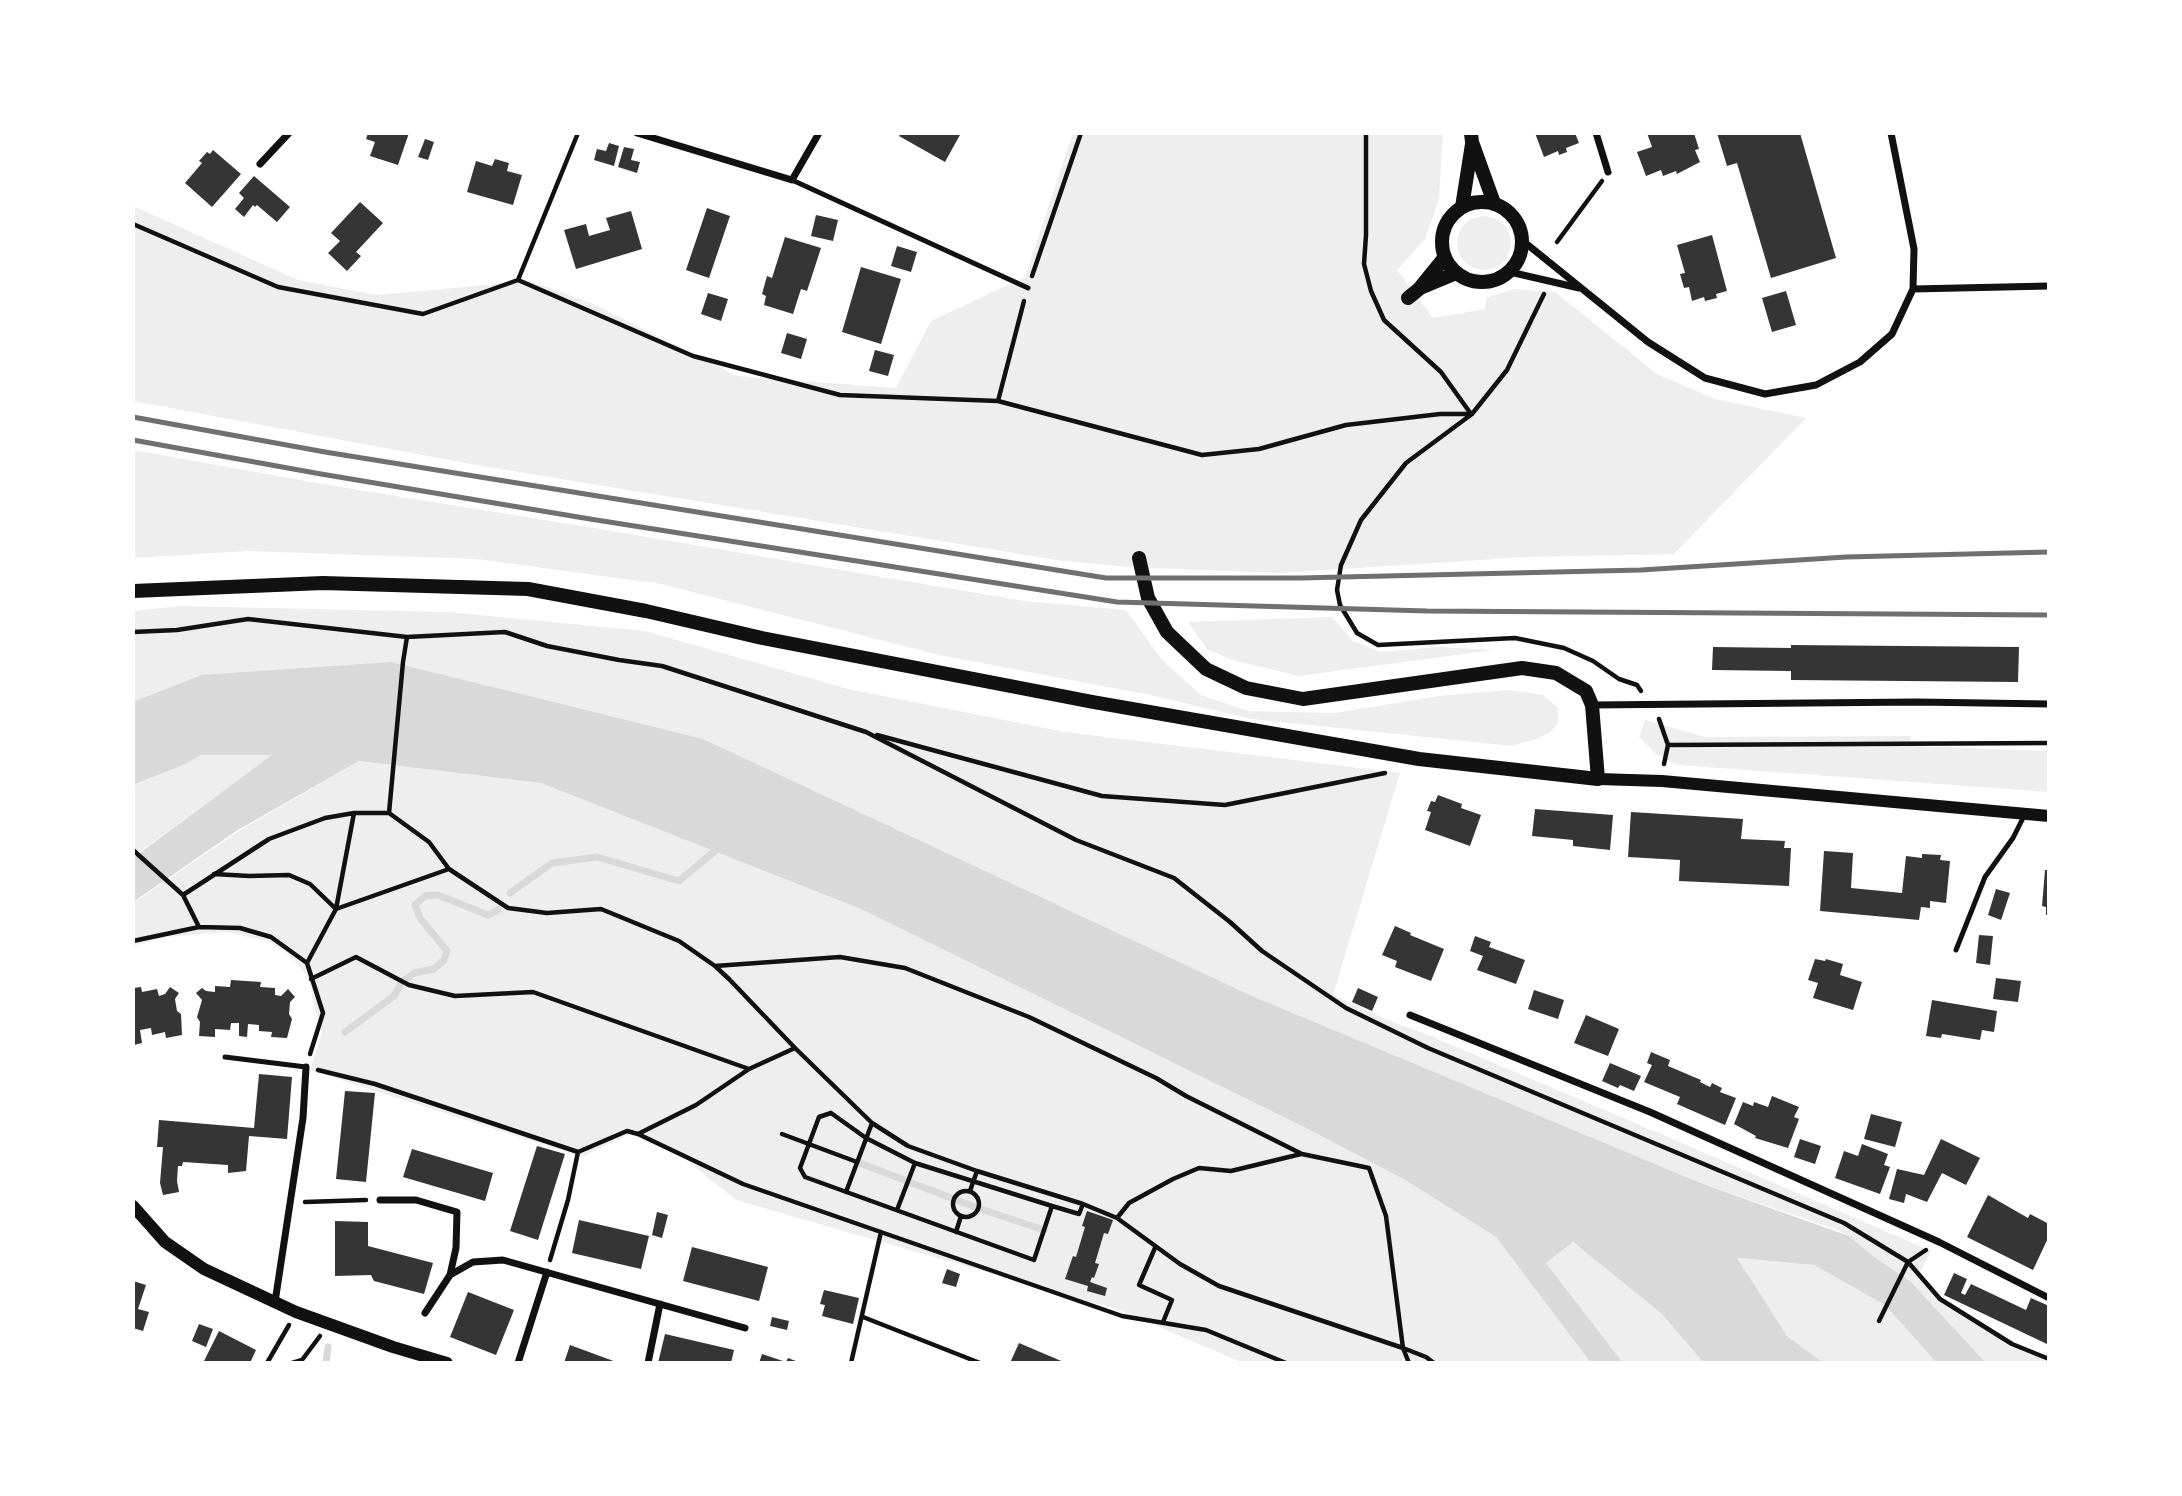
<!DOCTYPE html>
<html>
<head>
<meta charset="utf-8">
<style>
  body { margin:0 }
  #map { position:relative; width:2182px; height:1496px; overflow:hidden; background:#fff; font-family:Barlow,sans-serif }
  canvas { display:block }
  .frame { position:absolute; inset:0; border:135px solid #fff; pointer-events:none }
</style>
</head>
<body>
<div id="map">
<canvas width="2182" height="1496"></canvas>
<div class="frame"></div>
</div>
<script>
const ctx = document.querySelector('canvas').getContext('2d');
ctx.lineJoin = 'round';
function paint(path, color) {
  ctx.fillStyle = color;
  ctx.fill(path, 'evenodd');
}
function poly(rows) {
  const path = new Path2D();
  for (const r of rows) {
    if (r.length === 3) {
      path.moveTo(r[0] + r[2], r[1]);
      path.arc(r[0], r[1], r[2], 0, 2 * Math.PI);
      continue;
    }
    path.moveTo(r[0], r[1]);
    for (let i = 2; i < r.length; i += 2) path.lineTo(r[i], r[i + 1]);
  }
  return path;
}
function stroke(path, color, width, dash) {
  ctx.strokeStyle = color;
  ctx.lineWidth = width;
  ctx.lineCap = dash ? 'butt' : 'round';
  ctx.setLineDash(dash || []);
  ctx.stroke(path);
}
paint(poly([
  [1073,133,1443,133,1439,199,1425,239,1397,270,1433,318,1485,309,1486,298,1514,289,1555,292,1657,374,1715,399,1806,418,1674,554,1527,557,1279,573,1128,567,1057,560,476,465,133,401,133,206,298,280,376,295,531,281,593,304,737,376,896,388,931,321,1025,277],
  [1484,243,27],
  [133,450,334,486,588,527,1024,601,1126,610,1162,660,1201,695,1248,711,1335,713,1439,696,1509,690,1543,695,1558,708,1558,723,1550,732,1537,739,1512,746,1252,719,1150,695,939,655,661,584,477,559,247,551,133,558],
  [181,606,448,612,645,631,848,689,1065,732,1400,773,1333,995,1383,1018,1428,1035,1668,1137,1931,1251,1920,1272,1941,1297,2014,1342,2049,1357,2049,1363,1986,1363,1911,1282,1873,1256,1849,1236,1835,1229,1703,1184,1252,996,808,789,201,675,133,702,133,611],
  [1332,617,1353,641,1380,652,1437,647,1493,650,1299,676,1232,660,1207,649,1188,622],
  [1645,720,1705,737,1910,736,1911,746,2049,751,2049,792,1678,765,1656,754,1639,737],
  [274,754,133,857,133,786,201,755],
  [359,761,541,783,861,909,1306,1128,1405,1180,1496,1237,1591,1363,1243,1363,1122,1311,736,1200,683,1157,632,1133,582,1157,310,1070,322,1033,313,1003,310,979,289,954,268,941,226,932,166,937,133,946,133,903,239,831],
  [1573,1242,1662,1314,1704,1363,1623,1363,1546,1263],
  [1736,1258,1814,1265,1885,1305,1937,1363,1824,1363,1787,1336]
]), '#eee');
paint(poly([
  [391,662,703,739,1252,996,1703,1184,1849,1236,1873,1256,1911,1282,1986,1363,1937,1363,1885,1305,1814,1265,1737,1258,1787,1336,1824,1363,1704,1363,1662,1314,1573,1242,1546,1263,1623,1363,1591,1363,1496,1237,1405,1180,1306,1128,861,909,541,783,359,761,238,830,133,902,133,858,272,755,201,755,185,764,133,785,133,702,201,675]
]), '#d9d9d9');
stroke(poly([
  [510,893,552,863,597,857,679,881,721,846],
  [345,1032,394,996,402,982,414,973,434,969,444,960,447,951,420,918,415,905,425,896,438,895,488,915,498,910],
  [857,1162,975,1207,1044,1230],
  [326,1363,328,1347]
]), '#d9d9d9', 7);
paint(poly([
  [368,133,409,133,398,165,370,156,375,142,366,139],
  [901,133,961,133,945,162,899,136],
  [1535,133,1575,133,1579,143,1566,148,1567,152,1559,155,1558,151,1544,157],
  [1647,133,1694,133,1699,149,1695,150,1700,162,1677,174,1676,171,1663,176,1661,170,1646,176,1637,152,1652,147],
  [1717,133,1800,133,1836,258,1771,278,1737,163,1727,166],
  [425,139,434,142,428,160,418,157],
  [609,143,619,146,614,166,594,160,597,149,606,151],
  [624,147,634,149,631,160,640,162,637,173,618,167],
  [213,150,241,174,212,207,185,183,202,163,199,161,207,152,210,154],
  [495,159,509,163,507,171,522,175,513,205,467,192,476,161,492,166],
  [254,176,290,207,277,222,257,205,255,207,253,205,244,217,235,209,244,198,239,193],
  [360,202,383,223,356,252,361,256,347,271,328,253,340,241,331,233],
  [707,208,730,216,709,278,686,270],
  [631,211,642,249,576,269,564,230,586,224,589,236,610,230,606,218],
  [816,215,838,220,833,241,811,236],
  [1712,235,1727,291,1716,294,1717,298,1705,301,1704,297,1692,301,1689,287,1684,288,1680,274,1685,273,1677,245],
  [785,237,821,248,807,291,801,289,793,314,764,305,766,296,762,294,767,276,772,278],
  [897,246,917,252,911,272,891,266],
  [861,267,901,279,881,344,842,332],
  [1786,291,1796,325,1772,332,1762,298],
  [708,293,728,299,721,321,701,314],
  [787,333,807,339,801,359,781,353],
  [875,350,894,355,888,376,869,371],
  [1791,645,2019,647,2018,682,1791,680,1791,671,1712,670,1713,647,1791,648],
  [1438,795,1462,804,1461,808,1481,815,1470,846,1425,830,1431,812,1427,811,1431,801,1435,802],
  [1535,809,1613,815,1610,850,1573,846,1573,840,1532,836],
  [1631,812,1743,819,1741,839,1785,841,1784,848,1791,848,1789,886,1679,881,1680,860,1628,857],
  [1824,851,1853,853,1851,888,1902,893,1906,856,1922,858,1922,854,1941,855,1940,860,1950,861,1946,903,1930,901,1930,908,1921,907,1919,920,1820,911],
  [2045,870,2049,870,2049,915,2046,915,2046,907,2042,906],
  [1996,889,2010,893,2001,920,1988,915],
  [1395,926,1411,933,1410,935,1444,949,1431,981,1395,967,1397,961,1382,955],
  [1979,935,1993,936,1990,965,1976,963],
  [1475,936,1491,942,1489,947,1525,960,1516,984,1477,970,1483,956,1470,951],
  [1815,959,1825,961,1826,959,1843,964,1840,975,1862,982,1853,1010,1813,998,1818,983,1808,980],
  [1996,978,2021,981,2018,1002,1993,999],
  [231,980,261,982,260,987,275,988,275,995,281,996,288,989,295,997,290,1002,289,1014,292,1019,287,1038,271,1037,272,1032,259,1031,259,1025,248,1024,247,1037,239,1036,239,1023,231,1023,230,1030,215,1029,215,1037,199,1036,200,1022,197,1017,202,1000,196,993,202,988,206,991,215,992,215,986,230,987],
  [141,987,142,992,157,989,159,996,165,994,170,987,179,993,175,999,177,1011,181,1014,182,1035,166,1038,165,1032,152,1035,151,1028,140,1030,142,1043,134,1045,133,988],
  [1358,988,1378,997,1372,1011,1352,1002],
  [1534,990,1564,1000,1558,1019,1528,1009],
  [1932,1000,1997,1011,1994,1032,1982,1030,1980,1040,1942,1034,1941,1038,1926,1036],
  [1586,1015,1619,1029,1608,1056,1574,1043],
  [1651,1052,1670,1060,1668,1066,1701,1080,1700,1082,1710,1087,1712,1083,1722,1088,1720,1092,1736,1098,1725,1125,1677,1104,1680,1097,1644,1082,1652,1065,1647,1063],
  [1610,1063,1641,1076,1634,1091,1620,1085,1618,1088,1602,1081],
  [259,1074,292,1077,287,1139,249,1136,246,1171,228,1173,228,1165,183,1162,182,1166,178,1166,177,1181,179,1192,163,1195,160,1183,163,1147,157,1147,159,1120,254,1128],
  [345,1091,375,1093,366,1182,336,1179],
  [1772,1096,1799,1107,1794,1117,1799,1119,1788,1148,1755,1138,1756,1136,1734,1124,1743,1102,1753,1106,1754,1102,1768,1107],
  [1871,1114,1902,1122,1895,1147,1864,1139],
  [1800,1139,1821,1146,1815,1164,1794,1157],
  [1941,1139,1980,1158,1966,1185,1942,1173,1927,1202,1906,1194,1904,1203,1889,1199,1897,1169,1924,1175],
  [1862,1144,1888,1154,1884,1165,1890,1167,1880,1194,1835,1178,1844,1151,1858,1156],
  [537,1146,565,1154,538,1240,510,1231],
  [412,1149,493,1173,485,1201,403,1177],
  [1988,1195,2028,1218,2030,1214,2049,1224,2049,1236,2033,1270,1967,1237],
  [1087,1211,1113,1220,1108,1234,1104,1233,1095,1263,1099,1264,1094,1278,1092,1277,1090,1282,1107,1288,1105,1296,1087,1291,1088,1286,1065,1279,1073,1256,1076,1257,1085,1227,1082,1226],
  [657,1212,668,1215,662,1238,652,1235],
  [579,1220,649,1236,641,1269,572,1253],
  [335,1221,368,1222,368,1246,433,1263,424,1294,374,1281,371,1275,335,1276],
  [692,1247,768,1267,759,1301,683,1281],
  [947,1269,960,1274,956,1287,942,1283],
  [1954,1273,1967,1279,1961,1293,1965,1295,1971,1284,2026,1310,2031,1298,2049,1306,2049,1345,1944,1295],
  [133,1281,146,1285,138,1309,149,1312,143,1331,133,1328],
  [824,1290,859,1298,853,1324,822,1316,825,1305,820,1304],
  [468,1292,514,1310,496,1355,450,1337],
  [772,1317,789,1321,787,1330,770,1326],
  [199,1324,213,1329,206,1347,192,1341],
  [219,1331,256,1350,250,1363,203,1363],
  [665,1334,734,1350,731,1363,658,1363],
  [1019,1343,1066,1363,1010,1363],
  [570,1345,619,1363,564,1363],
  [762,1354,786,1362,788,1358,801,1363,759,1363]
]), '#353535');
stroke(poly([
  [1366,133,1366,235,1364,264,1371,291,1384,320,1441,372,1471,414],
  [133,224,278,287,423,314,518,280,693,356,840,395,998,401,1202,455,1259,449,1346,425,1440,414,1472,414],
  [1557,242,1602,181],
  [1032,276,1081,133],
  [518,280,578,133],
  [1544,294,1507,370,1472,414,1406,463,1361,520,1341,565,1337,590,1340,605,1357,633,1378,645,1515,638,1564,648,1593,661,1619,679,1637,685,1641,691],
  [998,401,1024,301],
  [133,632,177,630,248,619,407,637,505,632,547,646,619,660,662,666,866,732,1076,840,1174,878,1230,922,1262,951,1346,1008,1428,1048,1844,1223,1908,1262,1926,1250],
  [1659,719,1668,745,1664,764],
  [877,735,1102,796,1225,805,1385,773],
  [1668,745,2049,743],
  [389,813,403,662,407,637],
  [133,850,183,895,199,927],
  [214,874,249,876,289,875,310,884,336,909,449,869],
  [183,895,269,839,325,818,354,813,389,813,429,842,449,869,508,908,547,913,601,909,679,941,715,966,729,979,795,1048,872,1123,908,1146,977,1171,1083,1204,1117,1218,1180,1264,1219,1286,1403,1348,1426,1357,1434,1363],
  [133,941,199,927,240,928,271,937,307,963],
  [715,966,840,957,905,968,1029,1017,1156,1078,1186,1096,1302,1154,1369,1168,1386,1216,1403,1348,1409,1363],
  [311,979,356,957,409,985,455,996,533,992,749,1069],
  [310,1054,323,1013,307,963,336,909,354,813],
  [318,1070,375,1084,578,1152,627,1131,638,1134,743,1184,1122,1316,1206,1330,1286,1363],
  [831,1113,866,1138,915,1163,1052,1206,1034,1260,805,1177,800,1168,819,1117,831,1113],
  [638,1134,696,1105,749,1069,795,1048],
  [782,1134,857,1162],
  [970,1191,977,1171],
  [966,1204,13],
  [846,1192,872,1123],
  [305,1202,366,1200],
  [1052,1206,1079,1214,1083,1204],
  [897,1210,915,1163],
  [1117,1218,1129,1203,1173,1179,1199,1168,1231,1171,1301,1154],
  [956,1232,961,1216],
  [1155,1248,1139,1285,1172,1300,1163,1322],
  [550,1260,568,1200,578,1152],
  [863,1317,980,1363],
  [1879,1321,1908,1262,1940,1299,2012,1344,2049,1359],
  [267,1363,289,1325],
  [292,1363,302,1360,320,1336],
  [851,1363,881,1232]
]), '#111', 4.5);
stroke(poly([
  [792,180,1028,288],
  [1956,950,1985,877,2013,838,2025,814],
  [225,1057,306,1067]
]), '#111', 5);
stroke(poly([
  [637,133,792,180,819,133],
  [1596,133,1608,172],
  [260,164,289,133],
  [1523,241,1648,342,1705,378,1765,394,1816,385,1860,362,1892,334,1913,289,1914,249,1891,133],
  [1510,272,1579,288],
  [1913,289,2049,286],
  [1592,705,1917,702,2049,704],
  [1410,1015,1650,1112,1939,1242,2049,1298],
  [380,1200,416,1200,457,1212,456,1248,450,1275],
  [275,1302,303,1118,306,1067],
  [425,1313,450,1275,473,1262,503,1260,745,1328],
  [518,1363,547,1272],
  [648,1363,660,1304]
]), '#111', 7);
stroke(poly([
  [1598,779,1662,781,2049,816],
  [133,1206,165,1242,204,1269,296,1312,393,1347,447,1363]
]), '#111', 12);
stroke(poly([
  [1471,133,1472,142,1494,203],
  [1482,242,40],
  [1462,207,1472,144],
  [1420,288,1456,273],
  [1408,298,1419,289,1445,257],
  [133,591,323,583,528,589,646,611,762,638,1093,702,1419,759,1598,779,1592,705,1586,691,1556,673,1522,668,1303,699,1246,688,1206,669,1167,632,1148,598,1139,558]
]), '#111', 14);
stroke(poly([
  [133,417,325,452,1106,578,1300,578,1641,570,1846,557,2049,552],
  [133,440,321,474,590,519,1117,602,1427,611,2049,615]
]), '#707070', 5);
</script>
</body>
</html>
